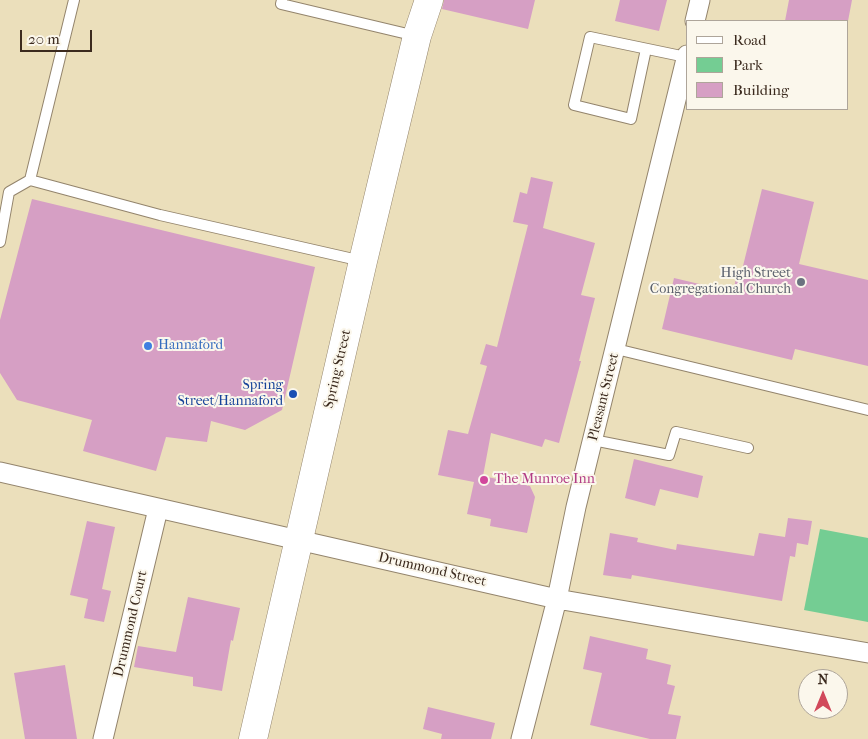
<!DOCTYPE html>
<html>
<head>
<meta charset="utf-8">
<style>
  body { margin:0 }
  #map { position:relative; width:868px; height:739px; overflow:hidden; background:#ebdfbb; font-family:"IM FELL French Canon",serif }
  canvas { display:block }
  .legend { position:absolute; left:686px; top:20px; width:162px; height:90px; box-sizing:border-box; background:#fbf7ec; border:1px solid #aea59a; margin:0; padding:6px 9px; list-style:none; font-size:15px; color:#3b2a1e }
  .legend li { display:flex; align-items:center; gap:10px; height:25px }
  .legend b { width:25px; border:1px solid #aea59a }
  .north { position:absolute; left:798px; top:669px; width:50px; height:50px; box-sizing:border-box; background:#fbf7ec; border:1px solid #aea59a; border-radius:50%; rotate:0deg; font-size:14px; font-weight:700; line-height:20px; text-align:center; color:#3b2a1e }
  .north::after { content:''; display:block; margin:auto; width:18px; height:22px; background:#d1495b; clip-path:polygon(50% 0,100% 100%,50% 72%,0 100%) }
  .scale { position:absolute; left:20px; top:30px; width:72px; height:22px; box-sizing:border-box; border:2px solid #3b2a1e; border-top:0; padding-left:6px; font-size:15px; line-height:18px; white-space:nowrap; color:#3b2a1e; -webkit-text-stroke:4px #fbf7ec; paint-order:stroke }
</style>
</head>
<body>
<div id="map">
<canvas width="868" height="739"></canvas>
<ul class="legend">
<li><b style="height:6px;background:#fff"></b>Road</li>
<li><b style="height:14px;background:#74cd93"></b>Park</li>
<li><b style="height:14px;background:#d69fc4"></b>Building</li>
</ul>
<div class="north">N</div>
<div class="scale">20 m</div>
</div>
<script>
const ctx = document.querySelector('canvas').getContext('2d');
ctx.lineJoin = 'round';
function paint(path, color) {
  ctx.fillStyle = color;
  ctx.fill(path, 'evenodd');
}
function poly(rows) {
  const path = new Path2D();
  for (const r of rows) {
    path.moveTo(r[0], r[1]);
    for (let i = 2; i < r.length; i += 2) path.lineTo(r[i], r[i + 1]);
  }
  return path;
}
function stroke(path, color, width, dash) {
  ctx.strokeStyle = color;
  ctx.lineWidth = width;
  ctx.lineCap = dash ? 'butt' : 'round';
  ctx.setLineDash(dash || []);
  ctx.stroke(path);
}
function label(font, color, halo, rows, align = 'center') {
  ctx.font = font + ' "IM FELL French Canon",serif';
  ctx.lineWidth = 4;
  ctx.setLineDash([]);
  ctx.textBaseline = 'middle';
  ctx.strokeStyle = halo;
  ctx.fillStyle = color;
  for (const [text, x, y, turn = 0] of rows) {
    ctx.save();
    ctx.translate(x, y);
    ctx.rotate((+turn || 0) * Math.PI / 180);
    ctx.textAlign = isNaN(turn) ? turn : align;
    if (halo) ctx.strokeText(text, 0, 0);
    ctx.fillText(text, 0, 0);
    ctx.restore();
  }
}
paint(poly([
  [820,529,868,538,868,622,804,610]
]), '#74cd93');
paint(poly([
  [444,0,535,0,528,29,442,9],
  [620,0,667,0,659,31,615,21],
  [789,0,852,0,848,21,785,21],
  [531,177,553,182,543,228,595,243,581,295,595,298,579,361,581,361,559,443,545,439,542,447,491,433,483,476,530,486,535,497,527,533,490,526,491,519,467,514,474,482,438,475,448,430,468,434,487,366,480,364,486,344,497,347,528,225,513,222,520,192,527,194],
  [762,189,814,202,799,264,868,280,868,366,795,349,792,360,662,329,674,278,733,292,738,269,742,270],
  [32,199,315,267,282,410,245,430,211,421,207,442,166,437,156,471,83,451,92,420,17,400,0,373,0,320],
  [634,459,703,476,698,498,660,489,655,506,625,498],
  [788,518,812,521,808,545,797,543,795,557,790,556,782,601,632,575,631,579,603,575,610,533,638,538,637,542,676,550,677,544,754,556,759,533,785,537],
  [87,521,115,527,102,589,111,591,104,622,84,618,88,599,70,595],
  [188,597,240,608,233,641,231,640,222,691,193,686,193,677,134,667,138,646,176,652],
  [590,636,648,649,646,659,671,665,667,684,675,686,668,714,681,716,676,739,650,739,590,725,602,673,583,669],
  [65,665,77,739,25,739,14,673],
  [428,707,495,723,491,739,441,739,442,734,423,729]
]), '#d69fc4');
const lane = poly([
  [74,0,30,180,160,215,362,261],
  [282,0,281,4,416,36],
  [646,49,631,119,574,105,590,37,686,57],
  [0,242,9,192,30,180],
  [616,349,868,410],
  [593,440,669,455,676,432,748,448]
]);
const street = poly([
  [695,21,700,0],
  [0,472,557,599,868,653],
  [103,739,158,509],
  [521,739,557,599,576,507,687,55]
]);
const secondary = poly([
  [253,739,363,261,417,36,429,0]
]);
stroke(lane, '#93846c', 12);
stroke(street, '#93846c', 21);
stroke(secondary, '#93846c', 29);
stroke(lane, '#fff', 10);
stroke(street, '#fff', 19);
stroke(secondary, '#fff', 28);
for (const [x, y, r, color] of [
  [801,282,5,"#6b7280"],
  [148,346,5,"#3f7fe0"],
  [293,394,5,"#1a4fb4"],
  [484,480,5,"#d1479c"]
]) {
  const dot = new Path2D();
  dot.arc(x, y, r, 0, 2 * Math.PI);
  ctx.fillStyle = color;
  ctx.fill(dot);
  stroke(dot, '#fbf7ec', 2);
}
label('14px', '#5b616d', '#fbf7ec', [
  ["High Street",791,274],
  ["Congregational Church",791,290]
], 'right');
label('14px', '#366cbe', '#fbf7ec', [
  ["Hannaford",158,346]
], 'left');
label('14px', '#3b2a1e', '#fbf7ec', [
  ["Spring Street",338,369,-77],
  ["Pleasant Street",604,397,-76],
  ["Drummond Street",432,570,13],
  ["Drummond Court",131,624,-77]
]);
label('14px', '#164399', '#fbf7ec', [
  ["Spring",283,386],
  ["Street/Hannaford",283,402]
], 'right');
label('14px', '#b23c85', '#fbf7ec', [
  ["The Munroe Inn",494,480]
], 'left');
</script>
</body>
</html>
